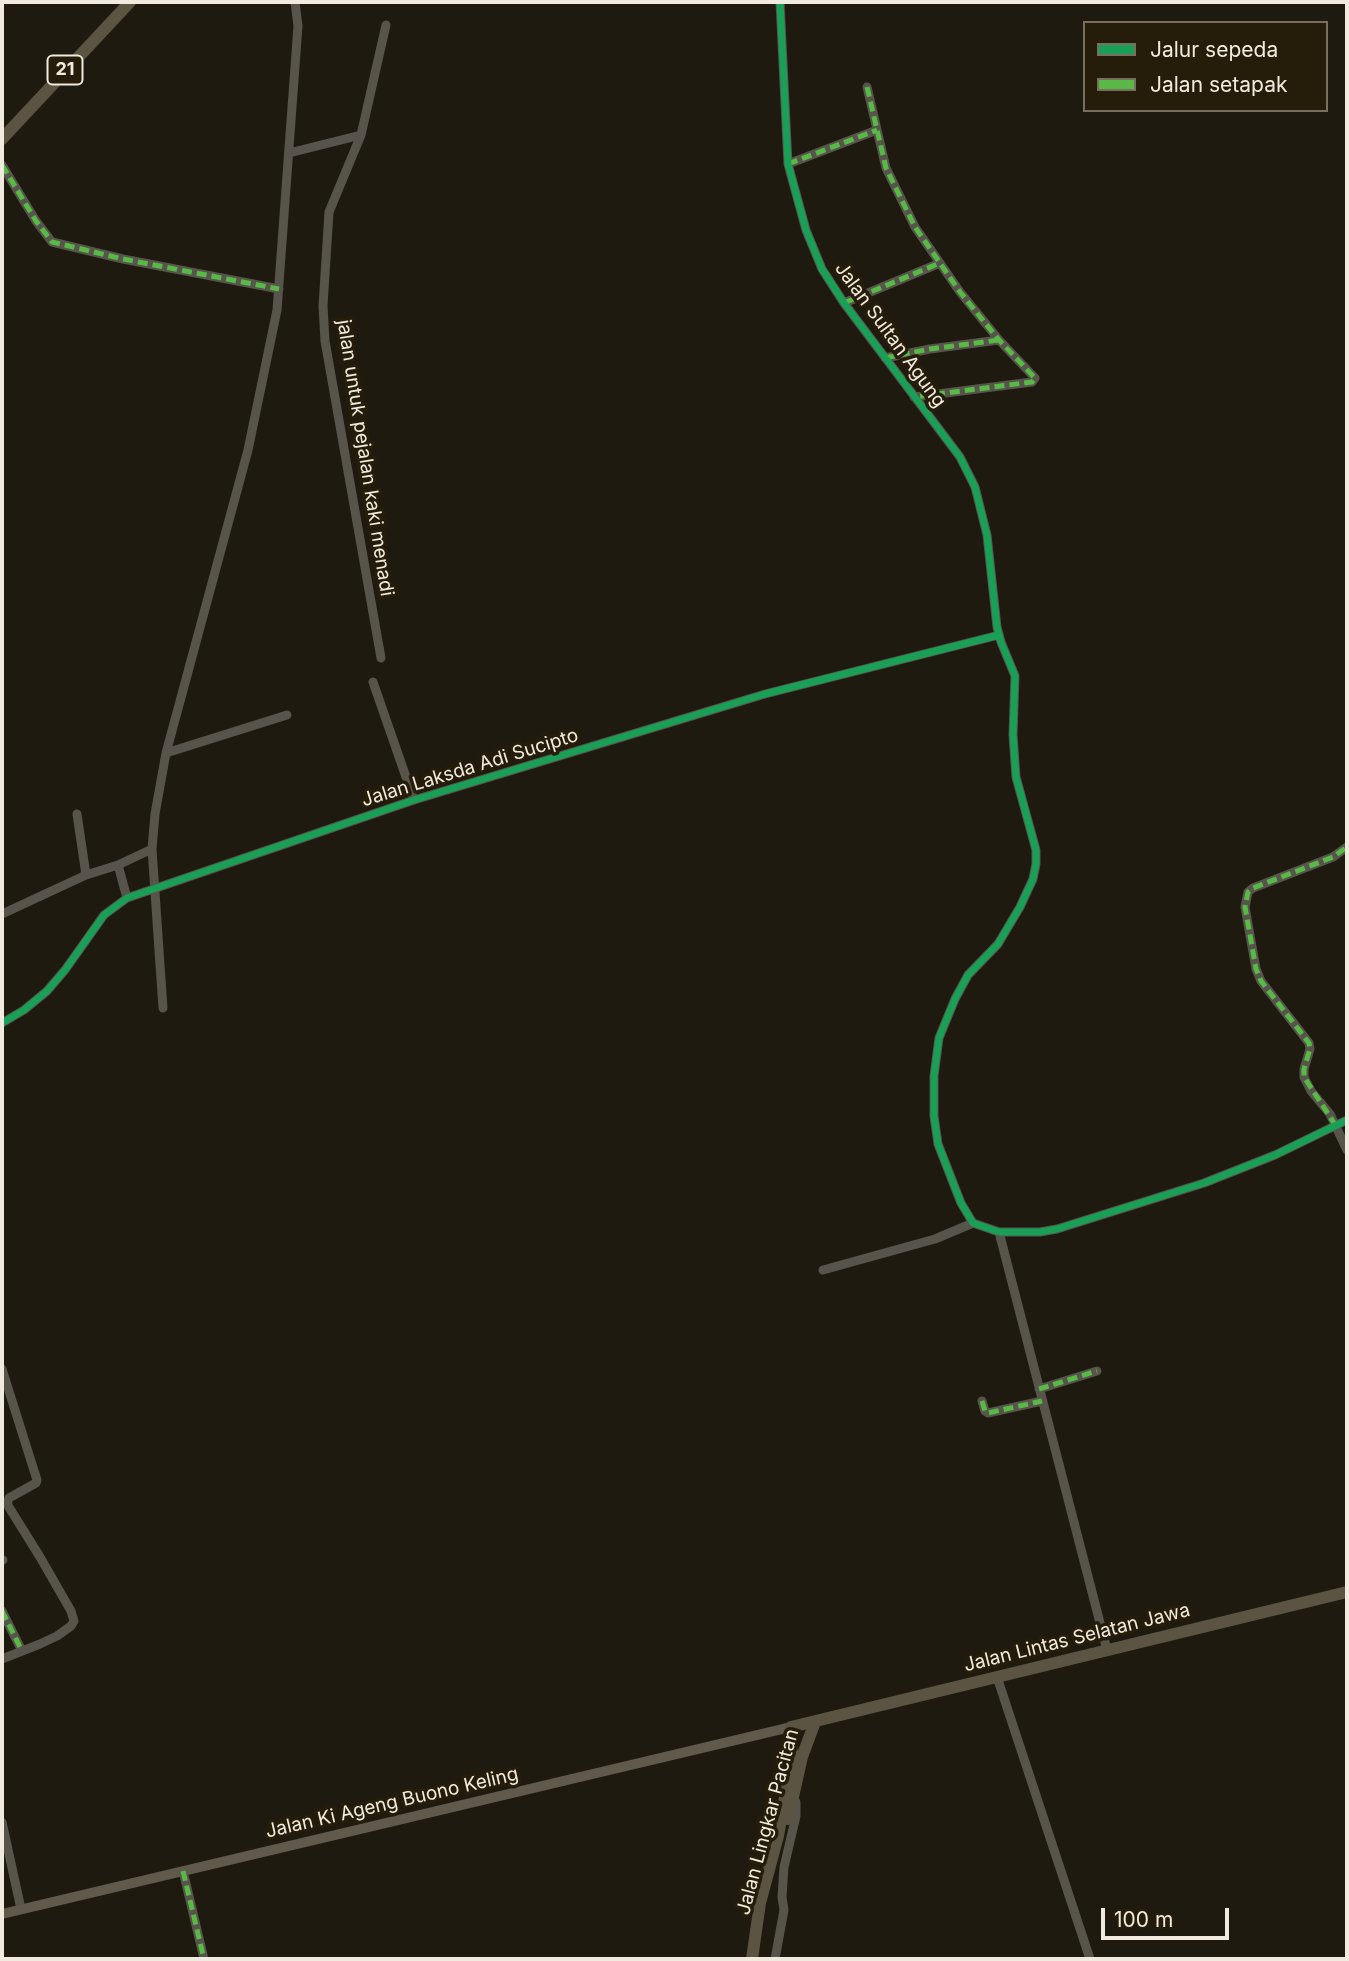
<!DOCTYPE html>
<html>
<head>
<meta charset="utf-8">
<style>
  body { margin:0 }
  #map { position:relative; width:1349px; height:1961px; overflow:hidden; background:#1f1a10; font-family:Inter,sans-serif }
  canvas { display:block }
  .frame { position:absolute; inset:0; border:4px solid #f1ebdf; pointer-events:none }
  .legend { position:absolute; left:1083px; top:21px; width:245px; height:91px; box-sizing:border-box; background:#251c0a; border:2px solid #776f5f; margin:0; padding:9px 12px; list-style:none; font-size:21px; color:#f1ebdf }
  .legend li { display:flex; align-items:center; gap:14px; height:35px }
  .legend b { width:35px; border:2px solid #776f5f }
  .scale { position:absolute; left:1101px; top:1908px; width:128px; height:32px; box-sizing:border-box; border:4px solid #f1ebdf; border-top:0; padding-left:9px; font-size:21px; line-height:24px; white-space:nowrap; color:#f1ebdf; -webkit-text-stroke:5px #251c0a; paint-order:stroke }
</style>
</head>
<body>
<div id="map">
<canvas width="1349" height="1961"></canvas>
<div class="frame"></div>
<ul class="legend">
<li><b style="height:9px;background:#1a9f57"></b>Jalur sepeda</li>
<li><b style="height:9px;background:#58b947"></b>Jalan setapak</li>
</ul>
<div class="scale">100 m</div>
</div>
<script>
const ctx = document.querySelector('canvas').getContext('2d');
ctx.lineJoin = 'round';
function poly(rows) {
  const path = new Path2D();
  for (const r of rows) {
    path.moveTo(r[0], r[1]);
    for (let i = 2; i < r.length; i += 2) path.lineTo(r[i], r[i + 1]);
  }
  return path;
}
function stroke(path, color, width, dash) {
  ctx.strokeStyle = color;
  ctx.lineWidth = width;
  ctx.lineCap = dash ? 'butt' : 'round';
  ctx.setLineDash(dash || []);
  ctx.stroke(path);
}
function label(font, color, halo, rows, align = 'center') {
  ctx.font = font + ' Inter,sans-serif';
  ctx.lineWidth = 7;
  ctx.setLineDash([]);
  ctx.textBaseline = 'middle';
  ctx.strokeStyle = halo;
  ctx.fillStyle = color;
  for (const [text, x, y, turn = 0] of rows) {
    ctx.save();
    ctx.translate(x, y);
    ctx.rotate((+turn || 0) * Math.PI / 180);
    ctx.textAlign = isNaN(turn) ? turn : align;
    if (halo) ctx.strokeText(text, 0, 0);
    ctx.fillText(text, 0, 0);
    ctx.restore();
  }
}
stroke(poly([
  [780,2,788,164,806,230,822,269,844,303,960,457,975,487,987,535,997,627,1001,642,1015,676,1013,735,1016,777,1036,850,1036,864,1033,879,1020,907,998,944,968,975,955,999,939,1038,934,1076,934,1116,938,1144,961,1203,973,1223,999,1232,1040,1232,1057,1229,1204,1183,1275,1155,1347,1120],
  [867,87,886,168,915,227,960,292,999,340,1035,378,1032,382,914,397],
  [361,135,386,25],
  [289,153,361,135,329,212,323,306,325,341,381,658],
  [788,164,877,130],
  [2,165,36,221,52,242,123,259,279,289],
  [844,303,940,263],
  [885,358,930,349,999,340],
  [373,682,414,800],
  [166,753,287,715],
  [1347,847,1333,857,1253,888,1248,892,1245,907,1256,969,1261,981,1309,1043,1310,1049,1304,1069,1304,1077,1311,1091,1330,1114,1347,1150],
  [118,865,152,849],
  [86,875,118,865,127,898],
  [2,914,86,875,77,814],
  [163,1008,152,849,155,814,166,753,248,450,277,310,298,26,295,2],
  [2,1023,24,1010,47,991,65,970,104,915,127,898,414,800,765,694,999,635],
  [999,1232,1107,1650],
  [823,1270,935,1239,973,1223],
  [2,1369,37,1480,36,1483,9,1498,7,1504,40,1557,71,1611,74,1621,71,1626,57,1636,40,1644,2,1659],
  [1039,1389,1097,1371],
  [982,1401,985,1411,988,1413,1042,1401],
  [2,1560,3,1560],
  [2,1611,22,1651],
  [997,1677,1090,1959],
  [2,1822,21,1909],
  [183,1871,204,1959],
  [775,1959,784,1910,782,1897,784,1867,796,1816,796,1802,793,1799]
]), '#57544c', 9);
stroke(poly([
  [2,1914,791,1727]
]), '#605a4c', 10);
stroke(poly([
  [2,139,130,2],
  [788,1819,802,1757,815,1722],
  [752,1959,760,1903,778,1836,792,1758,791,1727,1347,1592]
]), '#5b5443', 12);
stroke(poly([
  [867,87,886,168,915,227,960,292,999,340,1035,378,1032,382,914,397],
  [788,164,877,130],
  [2,165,36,221,52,242,123,259,279,289],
  [844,303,940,263],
  [885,358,930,349,999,340],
  [1336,1126,1304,1077,1304,1069,1310,1049,1309,1043,1261,981,1256,969,1245,907,1248,892,1253,888,1333,857,1347,847],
  [1039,1389,1097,1371],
  [982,1401,985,1411,988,1413,1042,1401],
  [2,1560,3,1560],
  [2,1611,22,1651],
  [183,1871,204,1959]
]), '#58b947', 5, [10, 5]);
stroke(poly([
  [780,2,788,164,806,230,822,269,844,303,960,457,975,487,987,535,997,627,1001,642,1015,676,1013,735,1016,777,1036,850,1036,864,1033,879,1020,907,998,944,968,975,955,999,939,1038,934,1076,934,1116,938,1144,961,1203,973,1223,999,1232,1040,1232,1057,1229,1204,1183,1275,1155,1347,1120],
  [2,1023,24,1010,47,991,65,970,104,915,127,898,414,800,765,694,999,635]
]), '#1a9f57', 7);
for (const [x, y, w] of [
  [65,70,35]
]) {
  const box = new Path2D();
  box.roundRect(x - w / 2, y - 14.5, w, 29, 5);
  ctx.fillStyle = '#251c0a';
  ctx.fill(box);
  stroke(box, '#f1ebdf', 2);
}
label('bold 18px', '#f1ebdf', null, [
  ["21",65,70]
]);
label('19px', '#f1ebdf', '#251c0a', [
  ["Jalan Sultan Agung",890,335,54],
  ["jalan untuk pejalan kaki menadi",365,458,81],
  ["Jalan Laksda Adi Sucipto",470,768,-17],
  ["Jalan Lintas Selatan Jawa",1077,1638,-14],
  ["Jalan Ki Ageng Buono Keling",392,1803,-13],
  ["Jalan Lingkar Pacitan",768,1822,-75]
]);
</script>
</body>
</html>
